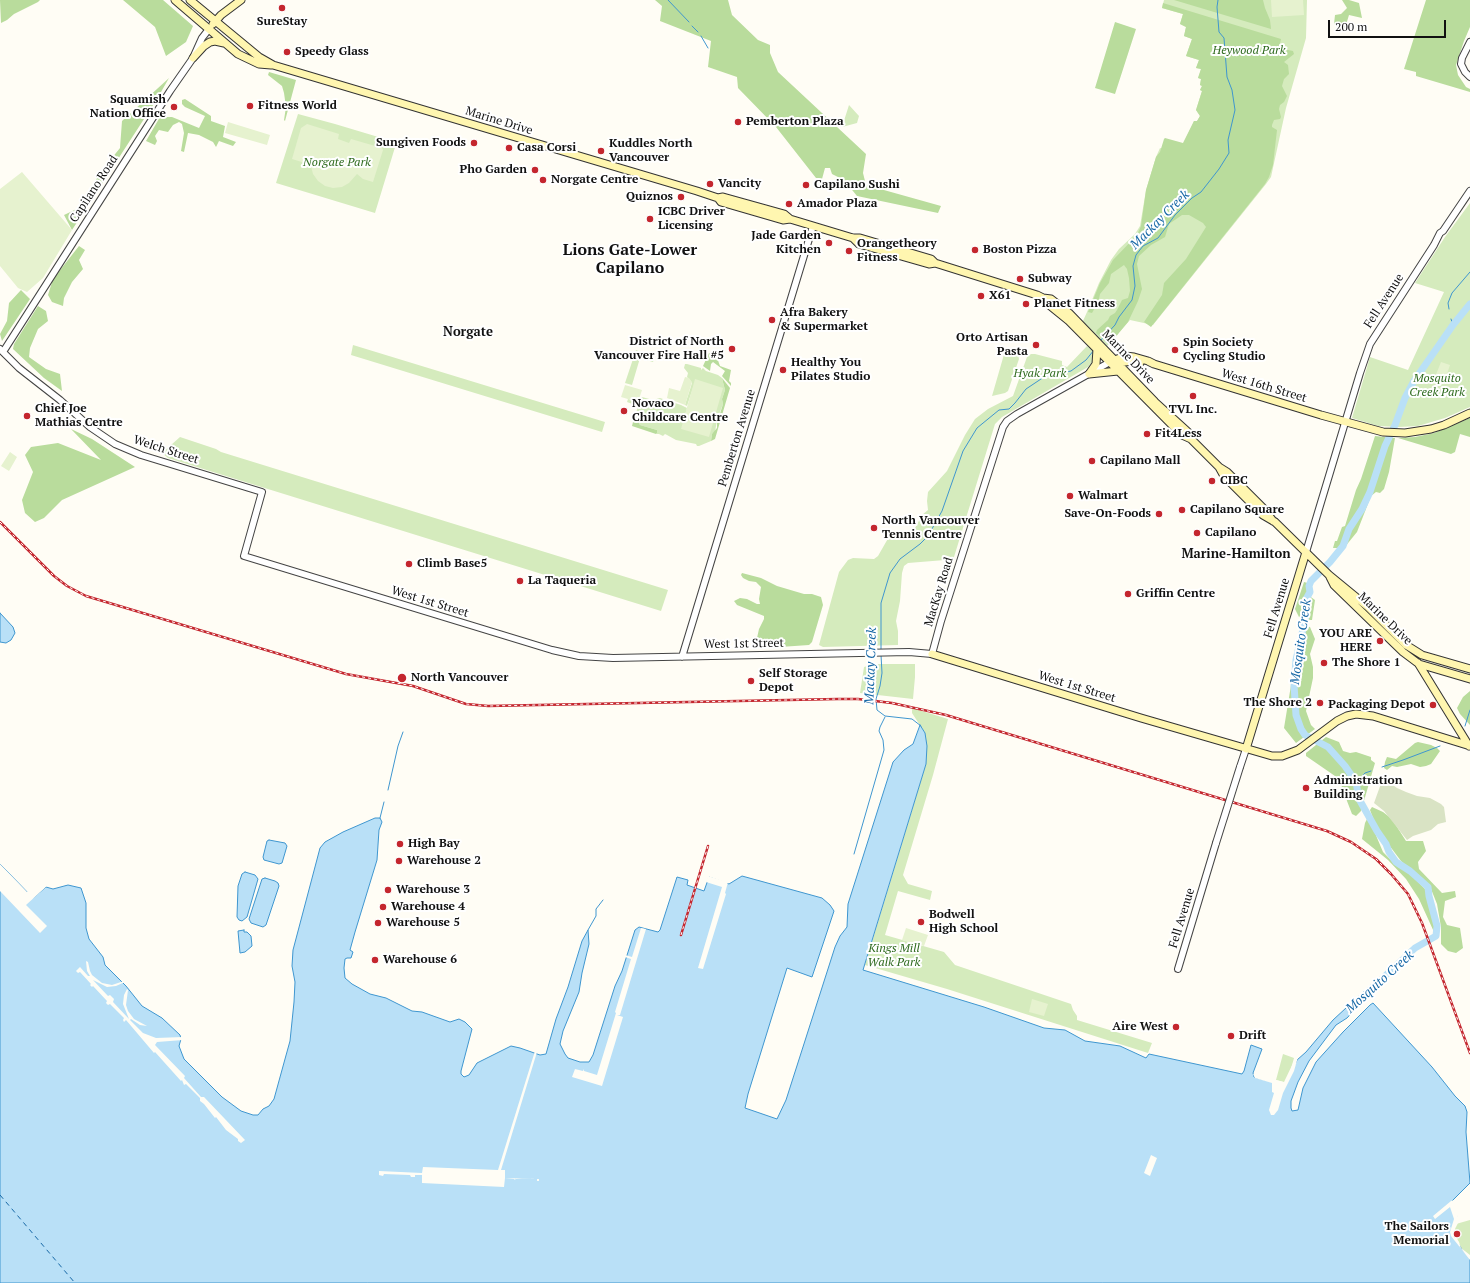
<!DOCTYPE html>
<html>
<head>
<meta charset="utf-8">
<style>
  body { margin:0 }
  #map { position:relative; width:1470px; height:1283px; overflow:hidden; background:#fffdf5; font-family:"PT Serif",serif }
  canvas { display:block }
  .scale { position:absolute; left:1328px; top:20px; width:118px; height:18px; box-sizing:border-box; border:2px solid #111; border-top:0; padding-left:5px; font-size:12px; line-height:14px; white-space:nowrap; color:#111; -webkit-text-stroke:3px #fff; paint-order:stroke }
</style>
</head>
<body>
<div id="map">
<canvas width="1470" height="1283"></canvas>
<div class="scale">200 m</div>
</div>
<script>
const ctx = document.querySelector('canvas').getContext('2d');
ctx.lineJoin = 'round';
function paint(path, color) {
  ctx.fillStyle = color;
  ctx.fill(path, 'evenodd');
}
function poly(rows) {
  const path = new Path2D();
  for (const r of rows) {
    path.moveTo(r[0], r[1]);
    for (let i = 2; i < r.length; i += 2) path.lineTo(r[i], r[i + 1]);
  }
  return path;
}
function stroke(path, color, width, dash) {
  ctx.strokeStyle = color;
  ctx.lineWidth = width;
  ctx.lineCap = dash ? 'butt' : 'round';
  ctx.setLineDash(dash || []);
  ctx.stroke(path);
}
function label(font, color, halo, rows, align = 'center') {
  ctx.font = font + ' "PT Serif",serif';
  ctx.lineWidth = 4;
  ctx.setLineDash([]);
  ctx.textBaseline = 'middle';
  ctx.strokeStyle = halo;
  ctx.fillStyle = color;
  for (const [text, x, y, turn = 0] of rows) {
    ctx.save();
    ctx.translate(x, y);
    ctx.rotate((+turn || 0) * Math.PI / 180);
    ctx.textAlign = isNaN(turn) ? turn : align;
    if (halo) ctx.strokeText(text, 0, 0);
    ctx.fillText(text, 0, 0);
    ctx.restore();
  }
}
paint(poly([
  [1164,0,1307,0,1306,38,1286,108,1271,177,1266,184,1153,325,1130,320,1107,346,1084,323,1083,321,1087,312,1099,283,1111,260,1119,249,1135,234,1140,226,1146,190,1156,157,1160,148,1179,153,1194,121,1197,121,1200,116,1196,110,1202,91,1200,90,1202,86,1200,85,1201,79,1198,78,1201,69,1196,68,1199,60,1186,56,1192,39,1184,36,1186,27,1180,24,1183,14,1162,8],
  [849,105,859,116,857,123,842,127],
  [298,114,335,124,395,142,396,144,375,213,276,183],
  [1470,203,1470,407,1445,418,1418,426,1399,427,1378,426,1352,418,1370,357,1408,370,1444,292,1415,283,1445,237],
  [353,345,605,422,602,432,351,355],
  [1087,346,1094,352,1093,361,1088,367,1002,417,995,424,954,557,952,559,945,560,908,563,904,566,902,573,900,601,896,621,898,631,898,645,823,647,819,645,839,572,848,560,853,558,874,559,878,556,890,535,897,531,907,533,913,532,922,515,928,510,927,501,928,492,947,471,965,435,975,419,988,409,1013,396,1027,357,1031,354,1035,354,1062,361,1062,365,1067,367],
  [636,350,641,352,640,357,650,360,651,355,654,356,654,359,653,362,640,358,632,385,625,383],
  [1005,351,1018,355,1019,359,1008,391,1005,393,992,396],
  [685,364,687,364,701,368,701,370,703,368,706,371,718,375,722,378,725,390,722,399,723,404,717,420,715,432,712,434,711,441,699,446,697,446,696,444,676,440,667,435,665,434,663,436,659,434,656,434,657,433,657,430,640,425,635,417,638,406,627,402,628,399,638,402,639,398,642,397,653,400,660,398,663,399,665,402,666,400,681,405,687,408,681,429,696,379,687,406,685,405,692,383,687,377,688,373,684,368],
  [180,437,216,449,221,452,668,590,661,611,168,458,162,453],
  [874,664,915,664,915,677,913,699,860,693,864,667],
  [912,708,948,719,933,775,903,875,908,884,932,891,930,900,898,891,885,935,944,952,955,965,1071,1004,1073,1010,1077,1016,1077,1020,1152,1043,1148,1053,947,989,865,965,926,764,925,733,912,713],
  [1283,1054,1294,1058,1287,1083,1276,1080],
  [1470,1220,1470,1258,1461,1248,1453,1234,1456,1224]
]), '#d5ebbd');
paint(poly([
  [0,0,40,0,38,2,14,14,7,20,1,23],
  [123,0,163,0,193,26,186,42,166,56,155,27],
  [655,0,728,0,732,15,758,40,770,45,770,53,778,72,866,154,863,173,866,185,941,206,938,213,857,196,844,180,832,174,830,168,825,168,822,179,816,178,776,127,738,88,737,77,708,67,711,41,660,21,662,6],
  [1174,0,1263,0,1265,8,1270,20,1271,29],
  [1342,0,1349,0,1359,3,1362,18,1349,15,1345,28,1334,24,1335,15,1341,14,1347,8],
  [1426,0,1470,0,1470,27,1464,41,1456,65,1458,75,1466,87,1470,89,1470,92,1416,76,1416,72,1404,69],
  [1163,3,1281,39,1279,48,1293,51,1294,54,1284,62,1288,65,1289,74,1284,79,1282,86,1287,96,1284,102,1280,105,1279,109,1281,117,1280,119,1274,120,1272,125,1272,127,1277,130,1273,165,1269,177,1265,184,1151,327,1144,322,1162,295,1164,283,1186,259,1206,227,1203,223,1189,215,1182,215,1169,224,1165,237,1151,245,1139,256,1137,264,1142,289,1138,301,1128,322,1109,345,1096,333,1097,330,1108,320,1110,316,1115,313,1117,310,1122,300,1128,298,1130,291,1129,278,1127,269,1124,265,1111,274,1109,283,1100,294,1099,299,1100,303,1097,304,1092,313,1088,312,1100,283,1113,260,1137,235,1141,226,1146,190,1156,157,1160,152,1164,139,1165,138,1183,143,1194,121,1197,121,1200,116,1196,110,1202,91,1200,90,1202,86,1200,85,1201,79,1198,78,1201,69,1196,68,1199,60,1186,56,1192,39,1184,36,1186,27,1180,24,1183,14,1162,8],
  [1115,22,1136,29,1115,94,1095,88],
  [269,72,296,80,285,121,284,120,286,107,284,93,282,86,268,75],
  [169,78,157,99,72,230,64,215,83,206,99,174,120,148,122,121],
  [185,99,211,116,211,121,225,126,223,137,236,142,233,146,219,141,216,147,213,142,199,135,188,133,184,152,181,151,184,133,182,124,179,122,173,125,168,132,159,130,155,136,157,141,155,145,146,141,160,117,172,117,199,128,205,116,185,107,182,104,182,100],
  [79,246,85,250,79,260,83,269,72,282,64,298,63,306,52,302,48,295,53,279],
  [21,290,30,299,2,341,0,334,7,321,9,303],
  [38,306,46,311,48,321,38,329,30,348,29,357,46,369,60,374,62,391,44,378,13,349,14,344],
  [709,353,714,353,716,355,720,366,731,370,729,381,731,383,731,386,722,376,725,371,713,362,711,364,710,371,703,366],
  [722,378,730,388,715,439,711,441,712,434,717,428,717,420,716,418,719,417,723,404,722,399,725,390],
  [634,418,636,418,640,425,657,430,657,433,656,434,632,426],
  [1470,418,1470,437,1460,434,1455,452,1451,454,1398,438,1415,437,1434,433],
  [71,429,92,439,135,467,62,500,44,518,35,522,25,513,22,500,33,472,25,455,31,447,58,443,101,460],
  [1375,436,1395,438,1389,472,1384,489,1380,493,1376,492,1371,496,1357,532,1344,548,1333,548,1335,541,1337,541,1342,527,1345,526,1356,490,1361,479],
  [742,573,761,578,777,586,804,594,812,594,821,597,823,605,812,642,809,645,780,647,774,646,757,638,759,629,764,619,764,616,737,605,734,601,740,598,747,599,757,604,760,604,759,599,761,587,756,582,749,581,743,578,741,575],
  [1304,582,1311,584,1308,595,1315,600,1312,620,1310,620,1299,617,1295,609],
  [1301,624,1310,627,1315,639,1310,654,1313,667,1313,678,1306,711,1311,725,1315,729,1296,743,1284,728],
  [1470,691,1470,725,1460,714,1457,708,1463,697],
  [1326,737,1339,742,1343,751,1350,753,1356,752,1371,757,1371,760,1375,763,1361,811,1356,816,1352,814,1347,801,1344,790,1335,776,1306,756,1306,753],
  [1418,742,1431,745,1437,748,1440,751,1431,764,1426,766,1420,767,1411,764,1397,767,1392,766,1387,770,1384,768,1385,762,1387,757,1396,759,1415,743],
  [1372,807,1383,812,1392,819,1406,841,1423,841,1426,851,1418,862,1419,869,1442,893,1455,891,1456,897,1445,901,1443,917,1447,925,1460,928,1463,948,1456,953,1448,951,1441,944,1441,927,1437,904,1431,889,1428,884,1401,861,1386,841,1375,823,1370,810],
  [1367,819,1375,833,1383,852,1398,867,1407,871,1425,889,1435,924,1434,932,1419,899,1406,879,1388,860,1362,839,1365,823]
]), '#b9dc9c');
paint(poly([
  [1383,778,1397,788,1406,792,1417,796,1430,798,1441,804,1444,807,1446,822,1438,824,1431,830,1413,836,1407,840,1384,811,1374,803]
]), '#d9e3c4');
paint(poly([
  [1271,0,1303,0,1304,15,1272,17],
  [228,122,270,135,267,145,225,133],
  [307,124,339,134,338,139,349,143,351,139,382,148,383,150,373,182,363,179,357,174,349,183,342,187,333,188,325,186,318,181,313,174,310,162,305,163,292,159,301,128],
  [22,172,72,230,43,278,27,292,18,288,0,266,0,189],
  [1441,362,1450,365,1445,380,1435,377],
  [685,377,689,378,692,382,685,405,667,398,669,388,680,391],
  [695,379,723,388,709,437,681,429],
  [625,385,642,390,638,402,621,397],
  [10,452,17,457,9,471,1,466],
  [906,928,928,935,924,946,902,940],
  [1032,999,1048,1004,1044,1016,1029,1012]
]), '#e6f2cf');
const water = poly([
  [0,613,13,627,15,633,11,640,6,643,0,642,0,613],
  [920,725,925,733,927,746,926,764,863,970,984,1007,1044,1028,1065,1030,1085,1041,1120,1046,1146,1058,1149,1054,1242,1074,1244,1071,1251,1045,1262,1049,1253,1073,1254,1077,1285,1085,1297,1060,1306,1052,1333,1020,1373,983,1376,987,1373,990,1347,1018,1336,1025,1309,1061,1298,1082,1291,1101,1291,1108,1292,1111,1298,1110,1303,1088,1316,1062,1343,1032,1370,1005,1373,1003,1432,1067,1455,1096,1465,1106,1467,1112,1466,1132,1470,1183,1452,1201,1457,1217,1453,1234,1461,1248,1470,1258,1470,1283,0,1283,0,864,33,898,46,887,53,889,68,885,81,888,86,903,86,928,89,939,103,957,105,965,126,986,142,1006,162,1018,180,1035,181,1039,179,1046,184,1059,222,1097,241,1111,253,1115,258,1115,263,1109,269,1106,274,1099,285,1059,290,1041,294,1002,295,982,292,966,293,950,320,848,325,842,343,832,375,818,380,818,382,822,379,830,377,860,355,932,350,950,353,952,351,958,347,958,345,959,344,968,345,978,352,984,370,994,386,998,412,1011,422,1012,450,1022,459,1019,465,1022,472,1029,461,1071,461,1074,464,1077,469,1075,477,1063,511,1046,520,1048,540,1055,546,1054,556,1019,568,987,582,941,588,930,589,944,582,973,579,992,563,1031,560,1044,565,1054,568,1058,580,1062,589,1062,593,1055,615,986,622,971,635,930,639,927,658,932,660,930,677,877,688,880,687,885,704,891,709,877,729,884,742,876,822,898,830,905,834,911,812,977,787,968,748,1094,745,1108,777,1119,786,1100,835,947,840,936,847,927,848,904,893,762,904,750,913,744,920,725],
  [269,840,285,843,287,846,282,863,279,864,264,860,263,857,267,841,269,840],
  [245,872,255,875,258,879,247,917,242,921,239,920,237,917,238,886,242,874,245,872],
  [265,878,275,881,278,883,279,886,266,925,263,927,251,923,249,919,262,879,265,878],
  [244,930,244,932,247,932,251,936,252,946,245,952,240,953,238,931,244,930]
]);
paint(water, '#b9e0f7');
stroke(water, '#3f96cf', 1);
paint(poly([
  [0,864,27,892,29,891,33,895,45,885,48,885,26,905,47,926,40,933,0,891],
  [708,876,728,882,725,893,726,894,703,969,698,968,722,887,706,882],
  [641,928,646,929,620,1015,617,1015,623,1017,602,1086,572,1077,575,1069,583,1071,583,1069,584,1071,597,1075,616,1013,615,1012,631,959,625,957,625,955,632,957],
  [86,961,88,962,90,971,92,975,102,983,112,985,124,981,125,982,116,986,107,987,93,980,108,996,110,995,114,999,113,1002,129,1019,123,1004,124,995,127,989,128,990,126,1005,128,1011,134,1019,147,1026,140,1025,131,1019,130,1020,143,1033,156,1038,183,1037,183,1040,157,1042,155,1045,185,1076,184,1078,201,1097,204,1097,245,1140,241,1143,238,1141,238,1139,226,1130,216,1117,215,1118,204,1104,200,1101,200,1098,186,1084,184,1085,182,1080,181,1081,155,1052,154,1053,126,1020,124,1022,123,1020,124,1018,110,1004,108,1005,106,1003,107,1001,93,986,92,987,90,985,91,984,80,972,78,973,76,971,80,967,88,976,90,976,87,971],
  [535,1051,537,1052,501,1170,505,1170,505,1178,539,1179,539,1181,537,1181,537,1179,516,1178,515,1180,514,1179,505,1178,504,1187,422,1183,422,1175,415,1175,415,1177,411,1177,410,1175,384,1174,383,1176,379,1175,379,1171,422,1173,423,1167,498,1170],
  [1298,1057,1294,1071,1283,1093,1278,1110,1274,1115,1271,1115,1269,1110,1274,1093,1272,1092,1272,1083,1255,1078,1253,1074,1284,1082,1295,1059],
  [1151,1155,1157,1158,1150,1176,1144,1173],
  [1454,1200,1459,1221,1455,1229,1455,1235,1459,1242,1461,1248,1470,1255,1470,1260,1451,1236,1450,1232,1454,1219,1450,1207,1435,1219,1433,1216,1451,1201]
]), '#fffdf5');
stroke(poly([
  [668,0,689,22],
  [692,26,698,32],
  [701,36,708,48],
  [1449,309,1448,303,1452,293,1470,272],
  [1451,319,1453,325],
  [1100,341,1115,325,1119,317,1132,300,1135,286,1133,266,1136,255,1143,246,1158,238,1175,215,1192,198,1201,192,1219,169,1229,153,1228,140,1235,110,1232,90,1227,77,1224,38,1219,32,1217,7,1218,0],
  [881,650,881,603,890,573,900,559,920,544,928,536,942,511,963,451,977,428,999,410,1009,409,1015,403,1026,389,1044,377,1071,371,1086,360,1094,350],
  [881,655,882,673,880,686,876,699,877,710,885,716,912,719,921,726],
  [1465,726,1470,710],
  [1382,767,1403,760,1440,746],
  [1356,782,1365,773,1371,771],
  [388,790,398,746,403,732],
  [380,818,384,802],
  [854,854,884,750,883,740,879,731,880,727,885,717],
  [588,930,596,916,596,909,603,900]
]), '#3f96cf', 1);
stroke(poly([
  [1368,992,1415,948,1436,936,1437,926,1429,896,1428,887,1410,871,1396,862,1389,852,1386,844,1377,831,1359,799,1356,782,1345,766,1328,747,1305,735,1301,729,1296,715,1294,685,1296,660,1306,616,1305,601,1310,592,1309,586,1311,581,1330,562,1343,546,1349,529,1362,509,1370,492,1385,446,1395,425,1405,398,1414,381,1453,325,1470,304]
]), '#b9e0f7', 7);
stroke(poly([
  [0,1195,75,1283]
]), '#1768a6', 1, [5, 4]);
const tertiary = poly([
  [1470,42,1462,58,1461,64,1465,72,1470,77],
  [0,349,19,368,60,400,90,427,115,444,141,455,262,492,244,556,552,650,579,656,613,658,909,652,932,654,941,621,1003,427,1007,421,1017,414,1110,362],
  [3,352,170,91,193,58,202,38,209,29],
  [1306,552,1360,373,1370,344,1434,245,1440,233,1443,231,1470,191],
  [682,657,813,226],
  [1240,767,1246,749],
  [1178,969,1216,843]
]);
const secondary = poly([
  [175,0,238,54,259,64,271,65],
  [190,0,259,57,273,65,697,191,718,198,721,202,783,220,790,219],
  [213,24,221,15,241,0],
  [193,58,204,46,210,42,215,41,224,43],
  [718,198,723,197,784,214,790,219,853,238,860,238,931,259,935,263,1037,295,1043,298,1048,304,1069,321,1182,435,1191,439],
  [853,238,859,244,929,264,935,263],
  [1043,298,1051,299,1069,313,1155,402,1188,432,1191,439,1219,467,1227,472,1264,509,1273,521],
  [1110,362,1125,356,1134,357,1148,361,1154,364,1321,415,1383,432,1405,433,1431,429,1444,425,1470,413],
  [1116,363,1133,361,1140,363],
  [1089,374,1118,371],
  [1089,374,1096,364,1097,349],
  [1219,467,1224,476,1263,515,1275,522,1329,575,1368,607,1406,645,1422,655,1470,669],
  [1330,577,1334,585,1403,652,1419,664,1470,679],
  [932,654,1141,718,1272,756,1282,756,1298,750,1337,721,1347,716,1356,714,1373,716,1467,745],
  [1418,663,1469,746],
  [1246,749,1306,552]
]);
stroke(tertiary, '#444', 8);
stroke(secondary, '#333', 9);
stroke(tertiary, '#fff', 6);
stroke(secondary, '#fff6b0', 7);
const rail = poly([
  [0,522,54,576,67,586,86,596,346,674,413,686,466,704,488,706,838,699,858,699,892,703,946,715,1327,831,1351,842,1376,859,1391,874,1408,894,1422,923,1470,1053],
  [681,935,708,846]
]);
stroke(rail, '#c4262e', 2.5);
stroke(rail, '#fff', 1, [3]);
const tertiaryBridge = poly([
  [1216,843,1240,767]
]);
stroke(tertiaryBridge, '#444', 8, []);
stroke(tertiaryBridge, '#fff', 6);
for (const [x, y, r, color] of [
  [282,8,4,"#c4262e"],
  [287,52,4,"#c4262e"],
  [250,106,4,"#c4262e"],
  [174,107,4,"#c4262e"],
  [738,122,4,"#c4262e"],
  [474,143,4,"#c4262e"],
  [509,148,4,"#c4262e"],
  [601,151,4,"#c4262e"],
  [535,170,4,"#c4262e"],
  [543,180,4,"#c4262e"],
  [710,184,4,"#c4262e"],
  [806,185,4,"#c4262e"],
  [681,197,4,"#c4262e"],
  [789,204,4,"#c4262e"],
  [650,219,4,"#c4262e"],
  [829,243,4,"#c4262e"],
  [975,250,4,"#c4262e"],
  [849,251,4,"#c4262e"],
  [1020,279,4,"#c4262e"],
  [981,296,4,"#c4262e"],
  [1026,304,4,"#c4262e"],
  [772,320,4,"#c4262e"],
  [1036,345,4,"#c4262e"],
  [732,349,4,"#c4262e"],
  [1175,350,4,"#c4262e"],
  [783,370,4,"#c4262e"],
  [1193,396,4,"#c4262e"],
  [624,411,4,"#c4262e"],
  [27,416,4,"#c4262e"],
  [1147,434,4,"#c4262e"],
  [1092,461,4,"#c4262e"],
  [1212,481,4,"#c4262e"],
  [1070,496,4,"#c4262e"],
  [1182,510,4,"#c4262e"],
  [1159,514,4,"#c4262e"],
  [874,528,4,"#c4262e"],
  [1197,533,4,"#c4262e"],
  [409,564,4,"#c4262e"],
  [520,581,4,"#c4262e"],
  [1128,594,4,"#c4262e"],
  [1380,641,4,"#c4262e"],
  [1324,663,4,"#c4262e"],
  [402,678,5,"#c4262e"],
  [751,681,4,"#c4262e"],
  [1320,703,4,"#c4262e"],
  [1433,705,4,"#c4262e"],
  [1306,788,4,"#c4262e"],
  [400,844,4,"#c4262e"],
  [399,861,4,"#c4262e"],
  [388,890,4,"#c4262e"],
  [383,907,4,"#c4262e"],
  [921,922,4,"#c4262e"],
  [378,923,4,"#c4262e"],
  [375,960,4,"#c4262e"],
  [1176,1027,4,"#c4262e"],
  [1231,1036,4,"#c4262e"],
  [1457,1234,4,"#c4262e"]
]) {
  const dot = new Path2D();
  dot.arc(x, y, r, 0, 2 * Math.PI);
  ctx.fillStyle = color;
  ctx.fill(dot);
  stroke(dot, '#fff', 1.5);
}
label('bold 12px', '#111', '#fff', [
  ["SureStay",282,22,"center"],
  ["Speedy Glass",295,52],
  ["Squamish",166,100,"right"],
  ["Nation Office",166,114,"right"],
  ["Fitness World",258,106],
  ["Pemberton Plaza",746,122],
  ["Sungiven Foods",466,143,"right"],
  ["Kuddles North",609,144],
  ["Vancouver",609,158],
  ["Casa Corsi",517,148],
  ["Pho Garden",527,170,"right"],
  ["Norgate Centre",551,180],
  ["Vancity",718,184],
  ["Capilano Sushi",814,185],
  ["Quiznos",673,197,"right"],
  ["Amador Plaza",797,204],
  ["ICBC Driver",658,212],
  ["Licensing",658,226],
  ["Jade Garden",821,236,"right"],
  ["Kitchen",821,250,"right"],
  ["Orangetheory",857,244],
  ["Fitness",857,258],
  ["Boston Pizza",983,250],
  ["Subway",1028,279],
  ["X61",989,296],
  ["Planet Fitness",1034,304],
  ["Afra Bakery",780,313],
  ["& Supermarket",780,327],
  ["Orto Artisan",1028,338,"right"],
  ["Pasta",1028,352,"right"],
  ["District of North",724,342,"right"],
  ["Vancouver Fire Hall #5",724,356,"right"],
  ["Spin Society",1183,343],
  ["Cycling Studio",1183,357],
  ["Healthy You",791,363],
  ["Pilates Studio",791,377],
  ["Novaco",632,404],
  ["Childcare Centre",632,418],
  ["Chief Joe",35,409],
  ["Mathias Centre",35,423],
  ["TVL Inc.",1193,410,"center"],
  ["Fit4Less",1155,434],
  ["Capilano Mall",1100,461],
  ["CIBC",1220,481],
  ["Walmart",1078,496],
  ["Capilano Square",1190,510],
  ["Save-On-Foods",1151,514,"right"],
  ["North Vancouver",882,521],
  ["Tennis Centre",882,535],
  ["Capilano",1205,533],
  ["Climb Base5",417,564],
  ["La Taqueria",528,581],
  ["Griffin Centre",1136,594],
  ["YOU ARE",1372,634,"right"],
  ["HERE",1372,648,"right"],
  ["The Shore 1",1332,663],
  ["Self Storage",759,674],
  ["Depot",759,688],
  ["North Vancouver",411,678],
  ["The Shore 2",1312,703,"right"],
  ["Packaging Depot",1425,705,"right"],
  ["Administration",1314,781],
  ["Building",1314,795],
  ["High Bay",408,844],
  ["Warehouse 2",407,861],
  ["Warehouse 3",396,890],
  ["Warehouse 4",391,907],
  ["Bodwell",929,915],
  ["High School",929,929],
  ["Warehouse 5",386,923],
  ["Warehouse 6",383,960],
  ["Aire West",1168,1027,"right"],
  ["Drift",1239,1036],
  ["The Sailors",1449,1227,"right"],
  ["Memorial",1449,1241,"right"]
], 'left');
label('italic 12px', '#2f6b1f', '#fff', [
  ["Heywood Park",1249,51],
  ["Norgate Park",337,163],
  ["Hyak Park",1040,374],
  ["Mosquito",1437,379],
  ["Creek Park",1437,393],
  ["Kings Mill",894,949],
  ["Walk Park",894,963]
]);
label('12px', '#111', '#fff', [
  ["Marine Drive",499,121,17],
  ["Capilano Road",94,189,-57],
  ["Fell Avenue",1384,301,-57],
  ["Marine Drive",1128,357,46],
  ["West 16th Street",1264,386,17],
  ["Pemberton Avenue",737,438,-73],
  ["Welch Street",166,450,18],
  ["MacKay Road",939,592,-73],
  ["West 1st Street",430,602,17],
  ["Fell Avenue",1277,608,-73],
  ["Marine Drive",1385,619,44],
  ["West 1st Street",744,644,-1],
  ["West 1st Street",1077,687,17],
  ["Fell Avenue",1182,918,-73]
]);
label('italic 13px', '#1768a6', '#fff', [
  ["Mackay Creek",1160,220,-45],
  ["Mosquito Creek",1301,642,-82],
  ["Mackay Creek",871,666,-88],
  ["Mosquito Creek",1380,982,-42]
]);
label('bold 13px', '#111', '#fff', [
  ["Norgate",468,332],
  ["Marine-Hamilton",1236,554]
]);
label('bold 16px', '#111', '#fff', [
  ["Lions Gate-Lower",630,250],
  ["Capilano",630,268]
]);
</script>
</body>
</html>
